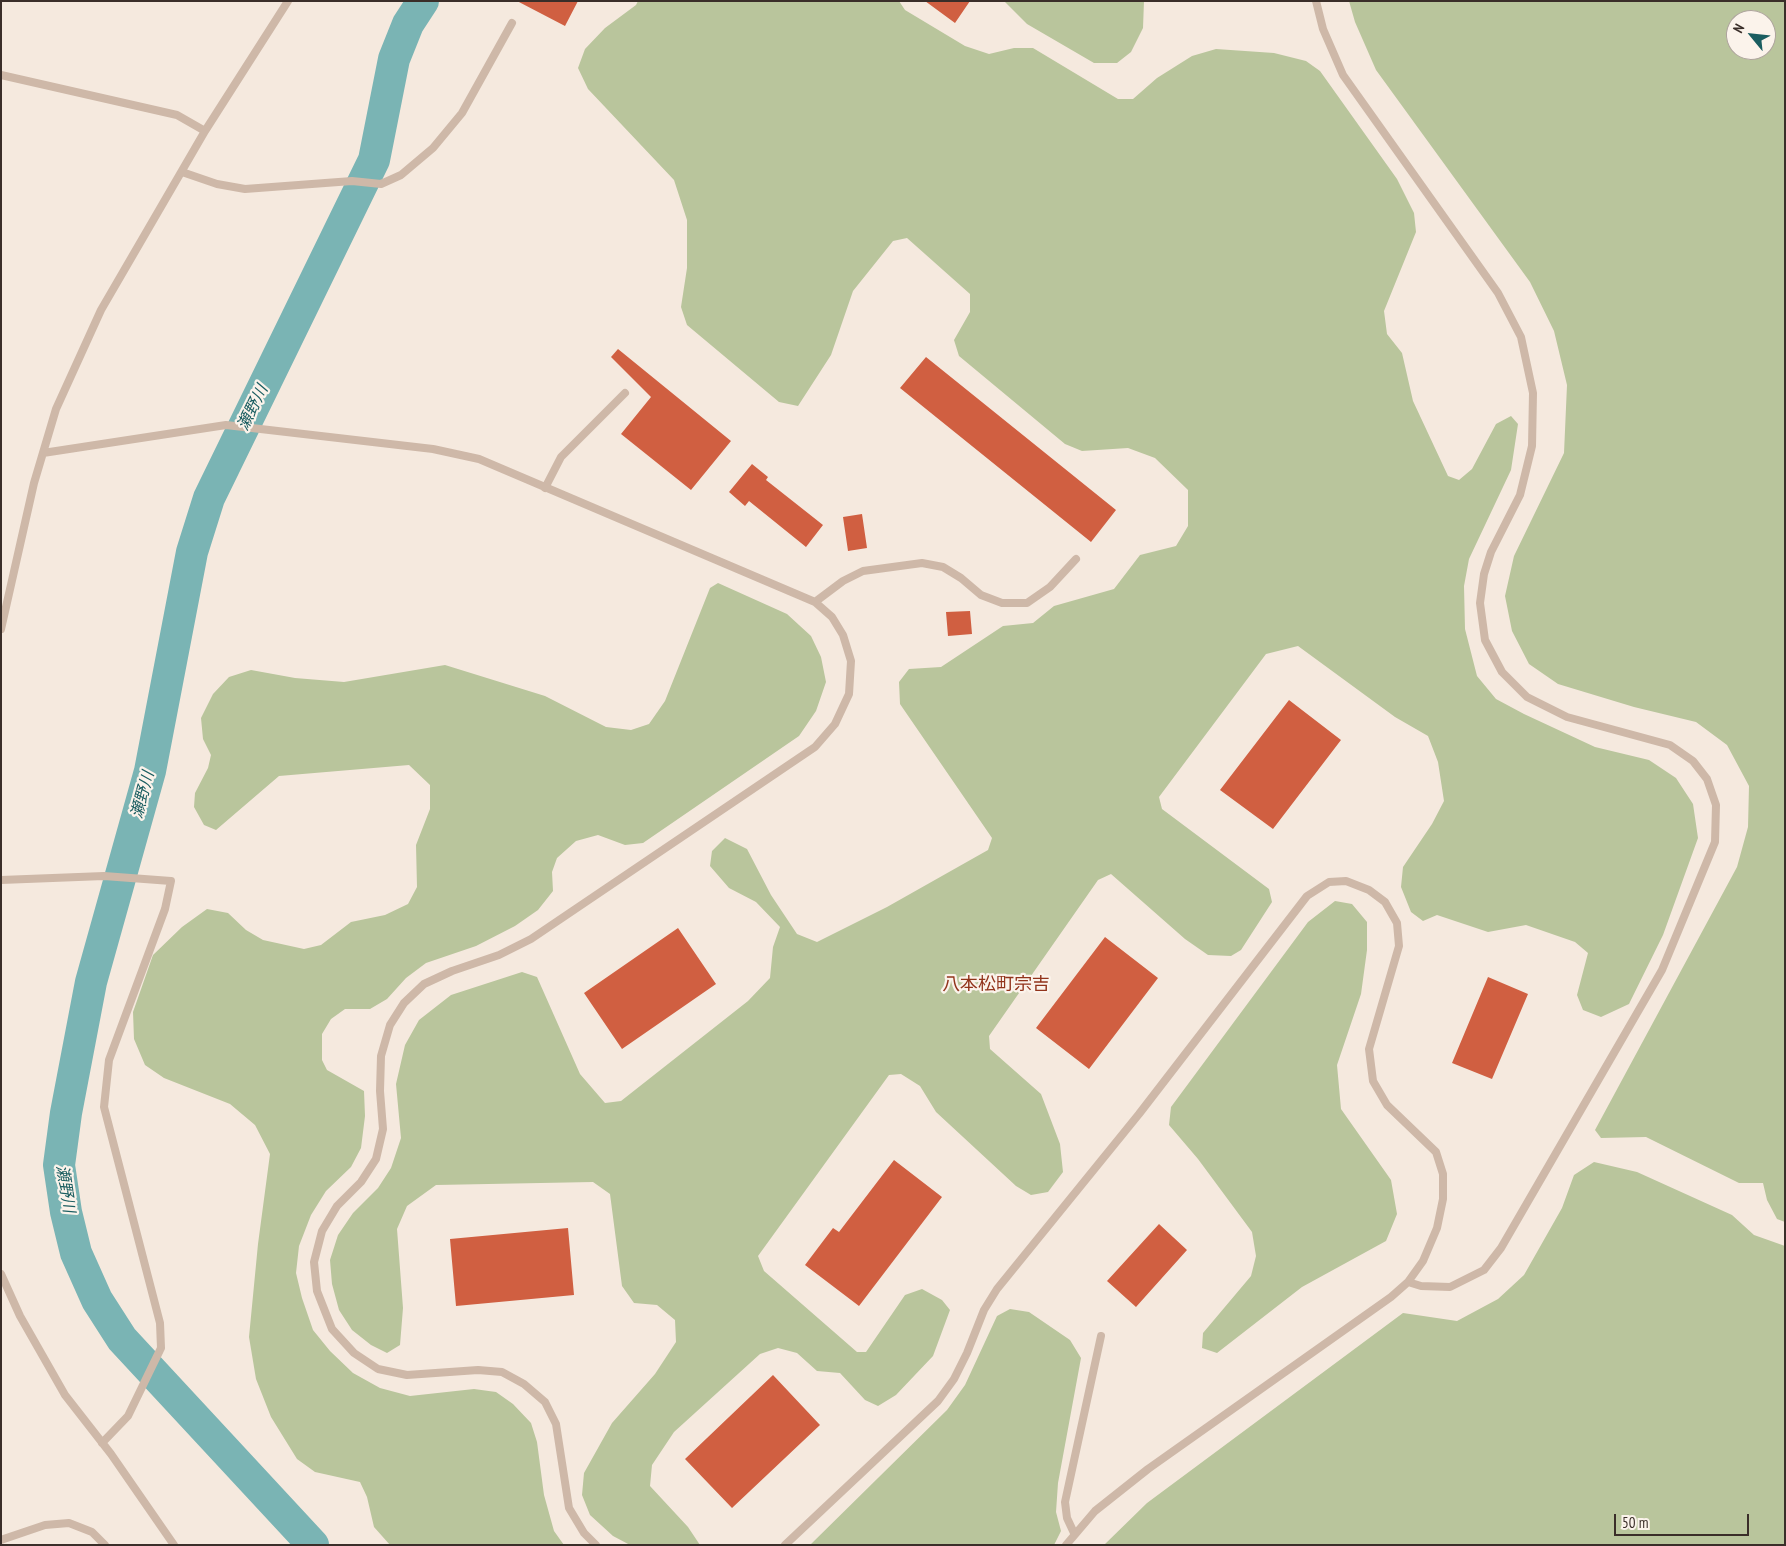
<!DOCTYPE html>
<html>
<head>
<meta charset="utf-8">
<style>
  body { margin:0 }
  #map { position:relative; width:1786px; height:1546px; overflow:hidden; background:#f5e9de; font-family:"PT Sans Narrow",sans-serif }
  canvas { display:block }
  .frame { position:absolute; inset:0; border:2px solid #3a2e29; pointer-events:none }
  .north { position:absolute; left:1726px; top:10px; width:50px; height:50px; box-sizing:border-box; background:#fbf3eb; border:1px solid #aea49d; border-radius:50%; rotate:298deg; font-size:14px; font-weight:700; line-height:20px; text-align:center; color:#3a2e29 }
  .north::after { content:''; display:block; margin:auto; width:18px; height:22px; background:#1a5d60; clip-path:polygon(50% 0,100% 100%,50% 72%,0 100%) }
  .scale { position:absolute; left:1614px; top:1514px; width:135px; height:22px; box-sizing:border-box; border:2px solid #3a2e29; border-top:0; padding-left:6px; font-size:15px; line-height:18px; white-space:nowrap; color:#3a2e29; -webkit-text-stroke:4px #fbf3eb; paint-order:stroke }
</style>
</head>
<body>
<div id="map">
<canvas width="1786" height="1546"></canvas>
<div class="frame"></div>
<div class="north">N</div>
<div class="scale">50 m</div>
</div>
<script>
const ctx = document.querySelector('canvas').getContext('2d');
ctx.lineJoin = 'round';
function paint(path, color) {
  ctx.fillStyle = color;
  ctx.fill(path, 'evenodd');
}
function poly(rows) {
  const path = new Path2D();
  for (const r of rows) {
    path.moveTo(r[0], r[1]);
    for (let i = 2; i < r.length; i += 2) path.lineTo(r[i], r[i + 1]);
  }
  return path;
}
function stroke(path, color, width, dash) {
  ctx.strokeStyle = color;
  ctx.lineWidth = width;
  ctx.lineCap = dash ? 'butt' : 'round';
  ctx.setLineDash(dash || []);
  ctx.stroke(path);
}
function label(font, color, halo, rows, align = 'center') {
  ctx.font = font + ' "PT Sans Narrow","Noto Sans JP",sans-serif';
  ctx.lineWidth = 4.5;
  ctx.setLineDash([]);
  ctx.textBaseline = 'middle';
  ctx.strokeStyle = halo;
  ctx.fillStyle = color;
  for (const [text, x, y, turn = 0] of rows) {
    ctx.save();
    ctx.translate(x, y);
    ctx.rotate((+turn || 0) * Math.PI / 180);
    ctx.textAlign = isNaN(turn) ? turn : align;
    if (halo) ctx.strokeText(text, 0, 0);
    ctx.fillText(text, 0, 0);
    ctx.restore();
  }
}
paint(poly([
  [638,1,899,1,905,10,965,46,989,54,1014,48,1033,48,1118,99,1133,99,1157,78,1192,56,1216,49,1274,53,1306,61,1320,71,1397,179,1414,213,1416,232,1384,311,1387,334,1402,353,1413,401,1448,476,1459,480,1472,469,1496,424,1511,416,1518,424,1511,470,1469,559,1464,586,1465,629,1477,676,1496,699,1524,714,1595,747,1649,760,1676,778,1693,804,1698,838,1663,935,1629,1004,1601,1017,1583,1010,1577,995,1588,953,1575,942,1526,925,1488,932,1437,915,1423,921,1411,912,1401,887,1403,867,1432,824,1444,801,1438,762,1428,736,1395,717,1298,646,1266,654,1159,797,1162,809,1269,889,1272,902,1241,950,1231,956,1208,955,1185,939,1111,874,1098,880,989,1036,990,1049,1041,1094,1060,1144,1063,1172,1048,1192,1031,1195,1016,1186,936,1112,920,1086,901,1074,889,1075,758,1256,764,1271,857,1352,866,1352,905,1295,922,1289,942,1300,950,1310,933,1356,896,1395,878,1406,865,1400,840,1373,817,1371,797,1353,778,1348,760,1354,674,1432,652,1465,650,1486,688,1527,700,1545,630,1545,613,1536,590,1515,582,1495,584,1473,612,1423,655,1374,676,1342,675,1320,657,1305,634,1303,622,1286,610,1194,593,1182,436,1185,407,1206,397,1229,403,1308,400,1345,387,1353,371,1345,352,1330,339,1310,332,1284,330,1260,338,1235,353,1213,378,1188,391,1168,401,1138,396,1084,405,1045,419,1020,451,995,522,972,537,977,580,1074,605,1103,621,1101,748,1001,770,978,773,947,780,927,756,902,729,888,710,866,712,851,725,838,747,849,771,895,797,934,817,942,887,907,988,850,992,838,900,704,899,682,909,669,941,667,1003,626,1033,623,1054,606,1114,589,1140,555,1176,546,1188,526,1188,490,1155,458,1128,448,1082,451,1065,444,959,356,954,340,970,312,970,294,907,238,893,241,853,291,831,355,798,406,779,402,687,325,681,307,687,268,687,220,674,180,588,89,578,68,585,49,605,28,636,5],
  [1004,1,1144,1,1143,28,1131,52,1117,63,1094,63,1027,24],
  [1349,1,1785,1,1785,1222,1777,1219,1767,1200,1763,1183,1739,1183,1646,1137,1601,1138,1595,1130,1737,867,1748,827,1749,786,1727,745,1696,722,1634,707,1558,684,1529,664,1512,631,1505,596,1514,556,1564,453,1567,385,1554,331,1530,282,1376,70,1355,22],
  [1736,20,1766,20,1766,50,1736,50],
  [718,583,787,614,811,636,821,657,826,682,816,711,799,736,643,843,625,845,598,835,576,841,557,858,552,872,553,891,538,910,515,926,476,946,426,963,406,978,387,999,370,1009,345,1009,331,1019,322,1034,322,1060,327,1070,364,1091,365,1116,361,1148,351,1167,326,1191,311,1215,299,1246,296,1273,302,1298,313,1330,330,1351,353,1373,380,1388,410,1396,474,1389,496,1392,513,1404,531,1423,537,1442,544,1495,554,1531,564,1545,390,1545,374,1527,367,1497,360,1482,315,1472,297,1459,271,1417,256,1379,249,1337,258,1244,270,1154,255,1125,230,1104,164,1078,145,1065,134,1039,133,1012,153,955,182,927,207,909,228,913,246,930,263,940,304,949,321,945,351,922,385,915,408,904,417,887,416,845,430,809,430,785,409,765,279,776,216,830,204,825,194,807,195,793,208,768,211,755,203,739,201,718,213,694,229,677,251,670,295,678,344,682,445,665,545,696,606,727,631,730,649,724,665,701,710,588],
  [1335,901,1352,904,1367,922,1367,950,1361,994,1337,1065,1341,1109,1391,1180,1397,1214,1386,1241,1302,1287,1217,1353,1202,1348,1203,1333,1251,1276,1256,1256,1252,1232,1198,1159,1169,1125,1171,1107,1308,922],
  [1594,1162,1637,1172,1732,1215,1754,1235,1785,1246,1785,1545,1104,1545,1147,1503,1403,1313,1457,1321,1498,1299,1524,1275,1562,1208,1574,1175],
  [1010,1309,1029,1312,1070,1340,1081,1358,1058,1483,1056,1512,1061,1531,1054,1545,810,1545,947,1410,965,1385,997,1316]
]), '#b9c59c');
stroke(poly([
  [313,1545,122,1339,97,1300,76,1253,66,1212,59,1165,66,1113,91,982,150,771,192,552,209,498,374,160,394,59,408,24,423,1]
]), '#7ab4b4', 32);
paint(poly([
  [517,1,578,1,565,26],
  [925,1,970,1,955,23],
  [618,349,731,441,691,490,621,434,651,397,611,357],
  [926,357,1116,510,1091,542,900,388],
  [752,464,768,477,766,480,823,525,806,547,749,501,745,506,729,492],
  [862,514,867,548,848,551,843,517],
  [970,611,972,634,948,636,946,612],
  [1289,700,1341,740,1273,829,1220,790],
  [678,928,716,984,622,1049,584,993],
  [1105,937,1158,978,1089,1069,1036,1028],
  [1488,977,1528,994,1492,1079,1452,1063],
  [894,1160,942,1197,859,1306,805,1265,833,1228,839,1232],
  [1159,1224,1187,1250,1136,1307,1107,1281],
  [568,1228,574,1295,456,1306,450,1239],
  [773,1375,820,1425,732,1508,685,1459]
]), '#d05f41');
stroke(poly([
  [1316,1,1323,29,1343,75,1498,293,1521,337,1533,393,1532,446,1520,495,1491,552,1484,574,1480,603,1485,640,1502,672,1527,697,1567,717,1670,745,1693,761,1707,779,1716,805,1715,842,1662,970,1501,1248,1484,1270,1450,1287,1421,1286,1408,1282],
  [1,75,177,115,205,131],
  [182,172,217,184,245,189,352,181,381,184,401,175,433,148,462,113,512,23],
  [43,453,226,425,433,449,479,459,815,602,832,617,843,635,851,661,849,694,835,724,815,747,531,939,499,955,452,971,424,984,404,1003,390,1025,381,1056,380,1091,383,1129,376,1159,361,1182,337,1206,322,1231,314,1262,317,1291,332,1329,354,1353,378,1369,407,1375,478,1370,502,1372,524,1384,545,1402,556,1424,569,1508,584,1533,596,1545],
  [545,488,561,457,625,393],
  [815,602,843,581,863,571,922,563,943,567,961,578,981,595,1002,603,1027,603,1050,587,1076,559],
  [1,629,34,483,56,409,101,310,205,131,288,1],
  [1,880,104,876,171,881,165,909,109,1060,104,1107,160,1323,161,1348,128,1416,102,1443],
  [1,1274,20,1316,65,1395,111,1454,174,1545],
  [1074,1533,1067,1518,1065,1502,1101,1336],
  [1,1540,45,1525,69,1523,92,1532,105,1545],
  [785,1545,938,1401,954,1379,967,1353,984,1310,997,1289,1139,1114,1307,896,1329,882,1346,881,1369,890,1385,902,1397,923,1399,946,1369,1049,1373,1081,1387,1105,1436,1152,1443,1174,1443,1199,1437,1228,1423,1261,1408,1282,1391,1297,1148,1469,1095,1511,1066,1545]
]), '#ceb8a8', 8);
label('italic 16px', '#1a5d60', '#fbf3eb', [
  ["瀬野川",253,408,-64],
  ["瀬野川",143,795,-75],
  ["瀬野川",65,1189,81]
]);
label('18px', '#91331b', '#fbf3eb', [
  ["八本松町宗吉",996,985]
]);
</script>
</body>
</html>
